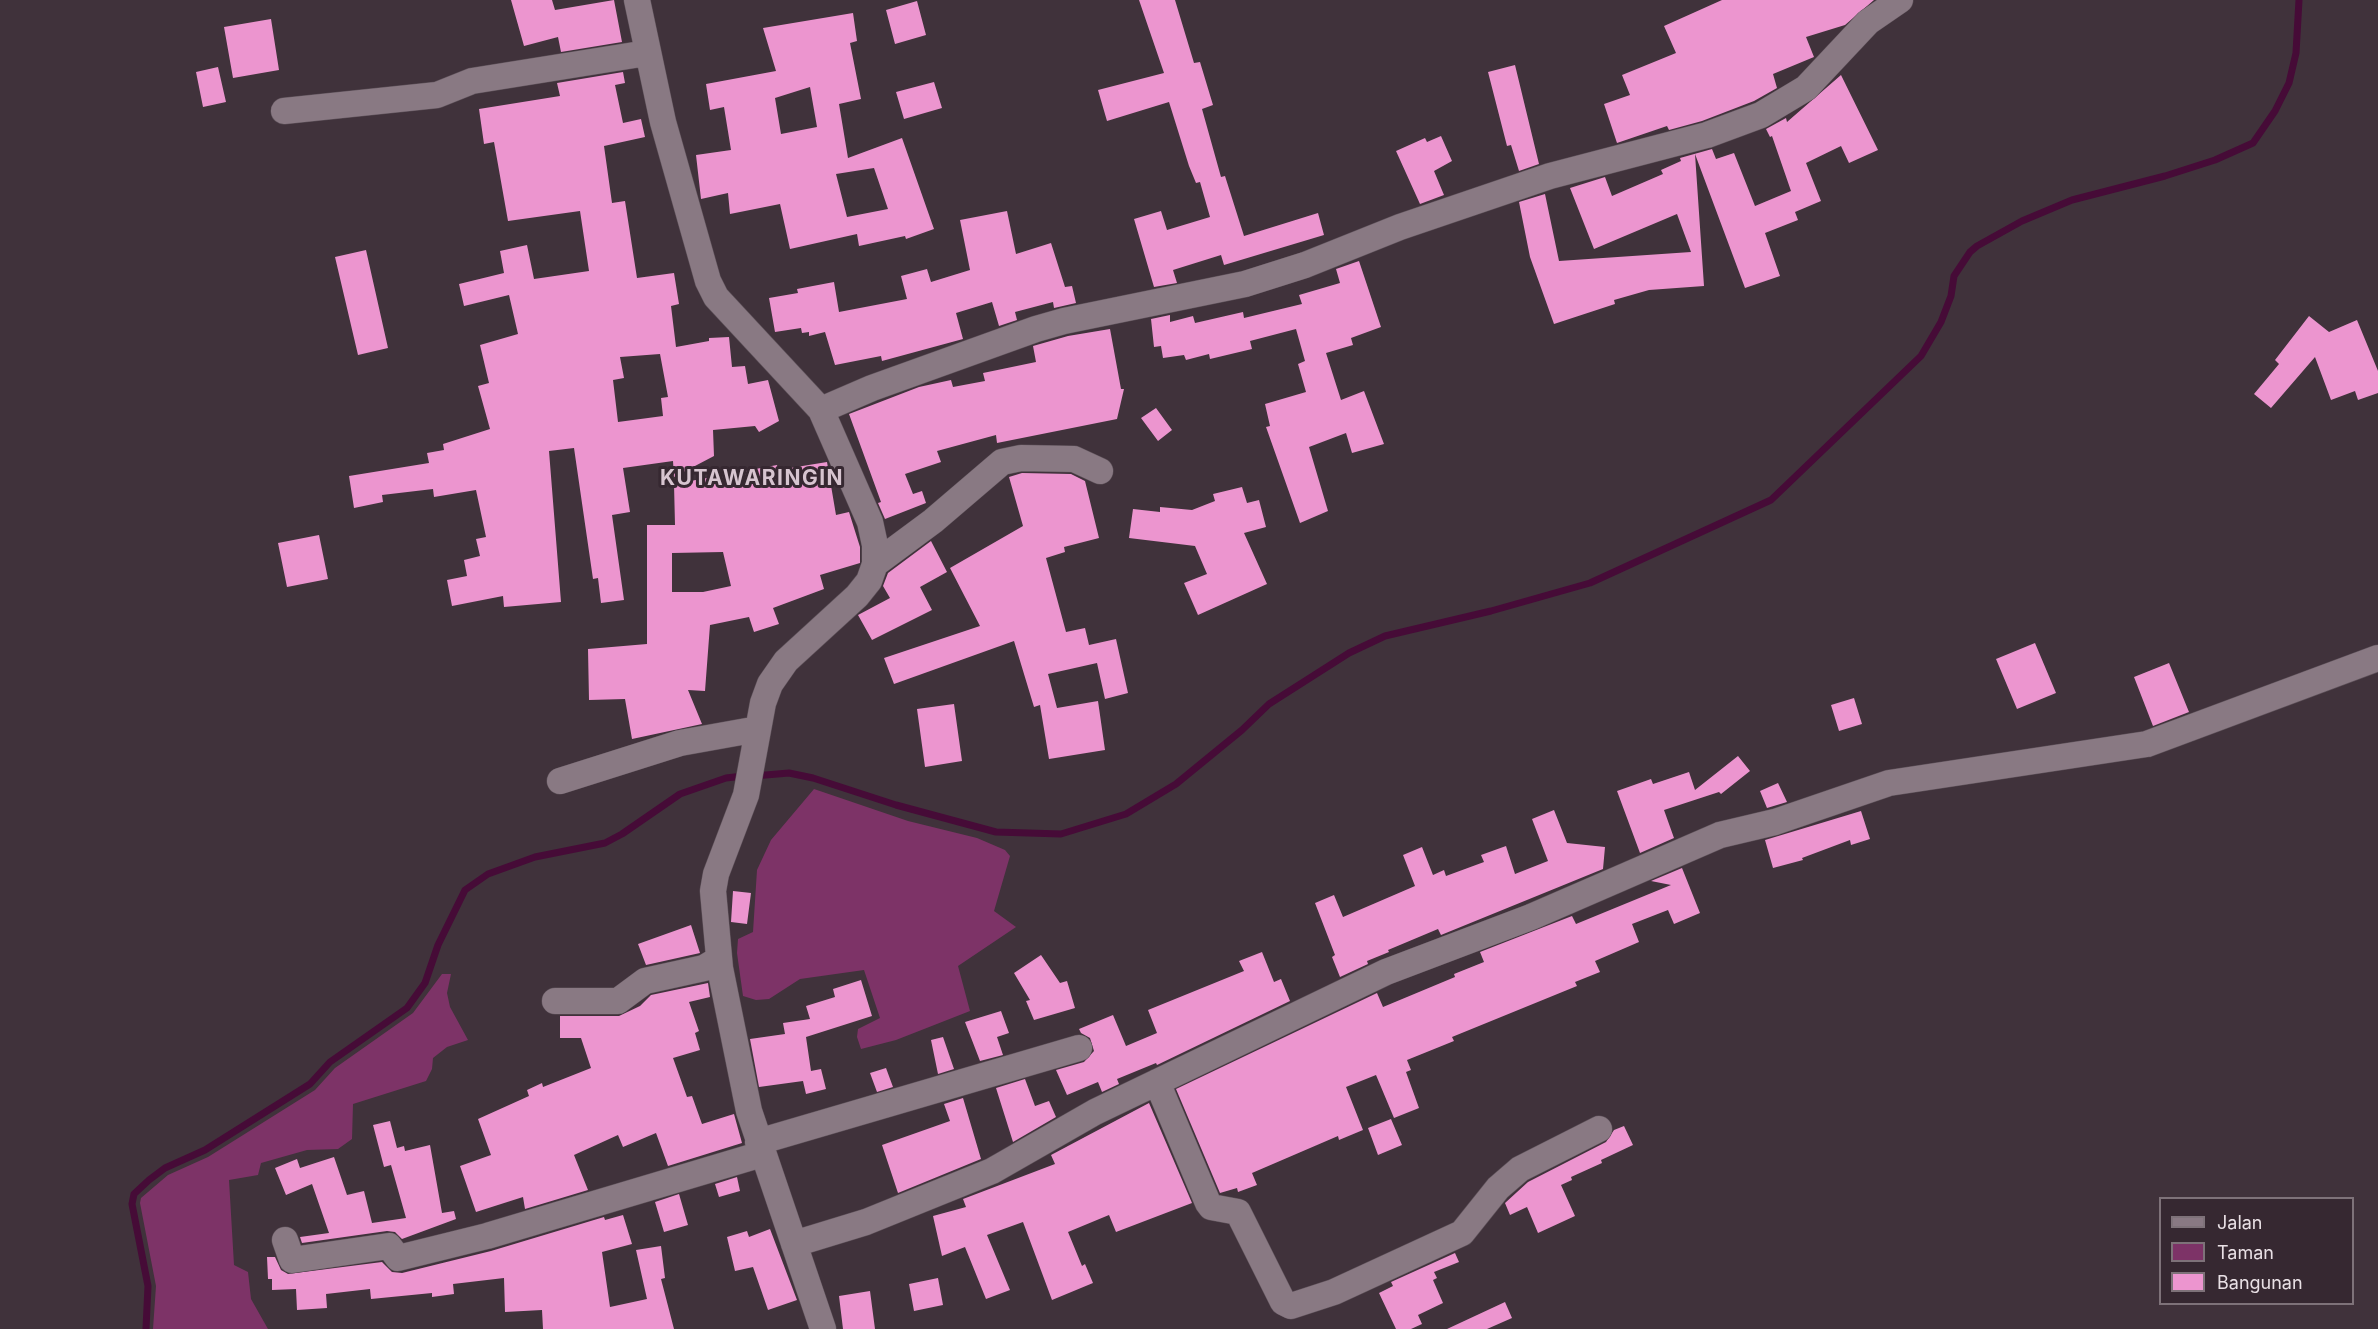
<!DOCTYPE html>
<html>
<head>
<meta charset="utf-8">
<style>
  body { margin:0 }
  #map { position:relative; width:2378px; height:1329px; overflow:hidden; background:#40323b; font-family:Inter,sans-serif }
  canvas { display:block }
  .legend { position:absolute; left:2159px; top:1197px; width:195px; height:108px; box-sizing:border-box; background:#362831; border:2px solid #7e7279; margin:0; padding:8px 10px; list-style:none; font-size:18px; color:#e9e0e5 }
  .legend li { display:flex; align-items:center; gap:12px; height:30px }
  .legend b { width:30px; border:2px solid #7e7279 }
</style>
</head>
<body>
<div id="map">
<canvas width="2378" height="1329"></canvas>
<ul class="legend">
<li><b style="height:8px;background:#897983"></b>Jalan</li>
<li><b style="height:16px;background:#7d3367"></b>Taman</li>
<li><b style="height:16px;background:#ec95cf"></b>Bangunan</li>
</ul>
</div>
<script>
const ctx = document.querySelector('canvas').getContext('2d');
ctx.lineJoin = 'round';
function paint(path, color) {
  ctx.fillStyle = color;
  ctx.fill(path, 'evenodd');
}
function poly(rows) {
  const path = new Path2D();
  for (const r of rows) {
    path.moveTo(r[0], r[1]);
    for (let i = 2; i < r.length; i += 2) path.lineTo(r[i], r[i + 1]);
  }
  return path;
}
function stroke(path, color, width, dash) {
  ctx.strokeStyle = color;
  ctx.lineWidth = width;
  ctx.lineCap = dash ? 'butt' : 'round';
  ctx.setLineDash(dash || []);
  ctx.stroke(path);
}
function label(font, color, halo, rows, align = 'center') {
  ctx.font = font + ' Inter,sans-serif';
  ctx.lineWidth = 6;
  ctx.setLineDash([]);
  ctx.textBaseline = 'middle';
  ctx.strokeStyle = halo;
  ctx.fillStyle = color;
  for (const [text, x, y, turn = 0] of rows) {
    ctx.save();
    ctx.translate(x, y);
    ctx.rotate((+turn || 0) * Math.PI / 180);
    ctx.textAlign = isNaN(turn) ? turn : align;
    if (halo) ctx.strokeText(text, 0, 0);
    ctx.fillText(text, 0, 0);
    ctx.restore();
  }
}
paint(poly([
  [814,789,908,821,977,838,1005,850,1010,856,994,911,1016,927,958,966,970,1011,896,1040,861,1049,857,1037,858,1029,880,1018,864,970,800,979,769,999,756,1000,743,996,737,953,738,939,753,932,757,870,771,840],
  [442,974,451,974,447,993,450,1007,468,1040,447,1047,433,1058,432,1069,426,1081,353,1104,352,1139,338,1149,307,1150,261,1163,258,1175,229,1180,234,1265,248,1272,251,1299,268,1329,153,1329,156,1286,140,1203,141,1198,168,1175,208,1157,315,1090,335,1068,413,1013]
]), '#7d3367');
stroke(poly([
  [754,776,789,773,813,778,896,805,996,832,1061,834,1126,814,1176,784,1242,730,1269,704,1349,653,1385,636,1491,611,1590,583,1771,500,1921,356,1941,322,1951,296,1954,276,1970,252,1977,246,2022,221,2072,200,2165,176,2215,160,2253,143,2275,111,2289,83,2296,53,2299,0],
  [146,1329,148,1286,132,1204,134,1194,149,1180,165,1168,205,1150,310,1084,330,1062,407,1008,425,983,438,945,465,890,488,874,535,857,605,843,622,834,680,794,726,778,743,776]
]), '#460b37', 7);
paint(poly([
  [511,0,552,0,555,10,614,0,622,42,561,52,558,37,524,46],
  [1139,0,1175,0,1194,63,1200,62,1213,105,1202,109,1221,177,1225,176,1244,236,1318,213,1324,235,1224,265,1221,255,1173,270,1177,283,1154,287,1134,219,1161,211,1167,230,1210,217,1200,182,1196,183,1189,166,1169,102,1107,121,1098,90,1164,73],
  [1722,0,1874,0,1845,25,1806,37,1814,57,1773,74,1777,88,1754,101,1702,121,1669,130,1667,126,1617,143,1604,104,1630,95,1622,75,1676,53,1664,26],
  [917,1,926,35,895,44,886,10],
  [853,13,857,41,850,43,861,99,839,104,848,158,902,138,934,229,906,239,905,236,859,246,857,234,790,249,780,204,730,214,728,193,701,199,696,155,731,150,724,107,710,110,706,84,776,71,763,28],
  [810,87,817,127,781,134,775,98],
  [874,168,888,209,847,217,836,174],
  [271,19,279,70,233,78,224,27],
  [1515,65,1539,164,1519,171,1511,145,1507,146,1488,72],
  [218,67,226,102,203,107,196,72],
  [623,72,625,83,615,85,623,123,641,119,645,137,604,146,612,203,625,201,637,278,674,273,679,304,671,306,676,347,709,341,709,338,729,337,732,367,745,366,748,384,768,380,779,421,759,432,755,426,713,430,714,456,674,477,673,461,623,468,630,512,612,515,624,600,601,603,598,578,593,579,574,448,549,451,561,602,504,607,503,596,452,606,447,580,467,576,464,560,480,556,476,539,486,537,476,490,434,497,433,489,382,495,383,502,354,508,349,476,429,463,427,453,444,450,443,444,490,429,478,386,489,383,480,345,518,334,509,295,464,306,459,284,504,273,500,251,527,245,534,279,589,271,580,211,508,221,494,142,484,144,479,109,560,96,557,83],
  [660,354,668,397,661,398,663,416,618,422,613,380,624,378,620,357],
  [1841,75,1878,150,1849,163,1841,146,1806,163,1821,201,1795,212,1798,220,1765,233,1780,276,1745,288,1695,154,1704,286,1649,290,1614,300,1615,304,1554,324,1530,257,1519,202,1545,194,1559,261,1691,252,1677,214,1594,249,1570,188,1605,177,1612,196,1663,174,1661,170,1681,161,1680,158,1712,149,1716,159,1734,153,1755,206,1791,191,1772,136,1770,137,1766,129,1786,118,1787,122],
  [934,82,942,108,904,119,896,92],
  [1441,136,1452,161,1434,171,1444,195,1420,204,1396,151,1425,138,1427,142],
  [1007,211,1016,254,1051,243,1065,287,1072,286,1076,303,1054,308,1053,302,1015,312,1017,320,999,326,992,302,956,313,963,339,882,361,881,356,835,365,825,332,809,336,809,332,802,333,801,328,775,332,769,298,798,293,797,289,834,282,839,312,907,299,901,276,927,269,931,282,970,270,960,220],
  [366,250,388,348,358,355,335,257],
  [1359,261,1381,327,1351,338,1353,345,1326,353,1341,400,1364,391,1384,444,1352,453,1346,433,1309,447,1328,511,1300,523,1266,427,1270,426,1265,404,1306,392,1298,364,1305,361,1296,329,1250,341,1252,349,1210,359,1209,354,1186,360,1184,355,1163,358,1161,346,1154,347,1151,319,1170,315,1170,322,1193,316,1195,323,1243,312,1244,318,1302,304,1299,295,1340,283,1336,269],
  [2309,316,2329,332,2357,320,2378,371,2378,393,2358,400,2355,391,2331,400,2315,357,2271,408,2254,394,2279,364,2275,360],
  [1110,329,1121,389,1124,389,1117,419,997,443,996,435,937,451,941,462,905,474,913,494,922,491,926,503,885,519,878,503,881,502,849,414,919,387,951,380,953,387,985,381,983,373,1036,362,1033,346,1068,336],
  [1156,408,1172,430,1158,441,1141,418],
  [827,462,836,515,849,512,860,547,860,563,820,575,824,589,773,608,779,624,754,632,749,617,710,625,705,691,688,690,702,724,632,739,625,699,589,700,588,649,647,644,647,525,675,525,674,484,777,465,778,470],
  [723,552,731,586,703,592,672,592,672,553],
  [1022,473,1071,474,1085,481,1099,538,1064,547,1065,552,1046,558,1066,632,1085,628,1089,645,1116,639,1128,693,1105,699,1097,663,1048,674,1057,708,1098,701,1105,750,1049,759,1040,705,1034,707,1014,641,894,684,884,658,980,626,950,568,1023,526,1009,477],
  [1242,487,1247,503,1259,500,1266,527,1244,533,1267,584,1198,615,1184,583,1207,574,1195,546,1129,538,1133,509,1160,512,1160,507,1192,510,1215,501,1213,494],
  [319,535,328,579,287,587,278,543],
  [931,541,947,572,920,587,932,610,872,640,858,615,890,598,883,586,888,573],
  [2035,643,2056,693,2017,709,1996,659],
  [2169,663,2189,712,2153,726,2134,677],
  [1854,698,1862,724,1839,731,1831,705],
  [954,704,962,761,925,767,917,709],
  [1738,756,1750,771,1721,794,1719,792,1664,810,1674,838,1640,853,1617,791,1651,779,1653,784,1689,772,1695,790],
  [1778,783,1787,802,1767,808,1760,791],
  [1554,810,1567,843,1605,847,1603,869,1441,935,1438,929,1388,950,1389,952,1367,961,1368,964,1340,977,1332,957,1335,955,1315,903,1334,895,1343,917,1415,886,1403,855,1422,847,1433,875,1444,870,1446,876,1484,862,1481,855,1506,846,1515,874,1548,861,1532,819],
  [1861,811,1870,839,1851,845,1850,840,1802,858,1803,860,1773,868,1765,840],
  [1682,868,1700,913,1674,924,1668,910,1632,924,1639,942,1595,961,1600,972,1575,982,1577,986,1452,1037,1454,1041,1407,1060,1411,1070,1406,1072,1419,1108,1394,1118,1376,1075,1346,1087,1363,1130,1339,1140,1338,1136,1252,1173,1257,1185,1238,1192,1237,1188,1220,1193,1176,1089,1377,993,1383,1007,1455,977,1454,974,1484,962,1480,952,1572,916,1576,924,1671,885,1651,881],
  [733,891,751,893,747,924,731,922],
  [691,925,700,953,646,965,638,944],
  [1262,952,1274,982,1281,979,1290,1001,1157,1065,1156,1063,1117,1079,1119,1084,1102,1092,1098,1082,1067,1095,1056,1070,1084,1062,1094,1051,1090,1038,1081,1033,1079,1029,1113,1015,1126,1046,1157,1033,1148,1010,1244,971,1239,961],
  [1041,955,1060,983,1067,981,1075,1008,1034,1020,1026,1001,1030,1000,1014,973],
  [861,980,872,1016,806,1037,811,1071,821,1069,826,1089,806,1094,803,1081,759,1087,750,1039,785,1034,783,1023,810,1019,806,1006,835,997,833,989],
  [708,983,710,997,689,1002,699,1031,695,1033,700,1050,673,1058,687,1097,692,1096,702,1124,734,1114,742,1143,668,1166,656,1133,623,1147,618,1135,574,1155,588,1190,525,1209,523,1197,476,1212,460,1166,491,1155,478,1119,529,1096,527,1090,542,1083,543,1087,591,1068,581,1038,560,1038,560,1016,619,1016,640,1006,651,995],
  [1001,1011,1009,1033,997,1037,1003,1055,980,1061,965,1022],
  [943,1037,954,1069,938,1074,931,1040],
  [886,1068,893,1087,877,1092,870,1073],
  [1025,1079,1035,1106,1049,1101,1056,1117,1013,1142,996,1088],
  [963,1098,981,1159,898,1193,882,1145,950,1121,944,1104],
  [1149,1103,1192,1203,1116,1232,1109,1215,1068,1232,1082,1266,1085,1264,1093,1283,1052,1300,1023,1222,987,1235,1010,1290,986,1299,965,1247,942,1256,933,1216,966,1207,963,1199,1055,1164,1051,1155],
  [1391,1119,1402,1145,1378,1155,1368,1128],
  [390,1121,397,1148,404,1146,405,1151,430,1145,442,1213,454,1211,456,1219,402,1239,395,1232,387,1231,302,1243,300,1237,329,1233,312,1184,286,1195,275,1168,297,1159,300,1168,334,1157,347,1195,364,1191,372,1223,406,1218,391,1165,384,1167,373,1125],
  [1624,1126,1633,1145,1601,1160,1602,1163,1571,1177,1572,1180,1561,1185,1575,1216,1538,1233,1527,1207,1510,1215,1505,1203,1528,1182,1606,1142,1614,1130],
  [737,1177,740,1191,719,1197,715,1184],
  [679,1194,688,1225,664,1232,655,1202],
  [623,1215,632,1244,602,1252,610,1307,647,1299,636,1250,661,1246,665,1278,661,1279,674,1329,543,1329,542,1310,505,1312,504,1278,453,1284,454,1294,432,1297,432,1293,371,1299,370,1289,326,1294,327,1308,297,1310,296,1289,272,1290,272,1279,268,1279,267,1257,275,1257,281,1270,288,1274,382,1262,392,1272,402,1273,491,1251,604,1217,605,1220],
  [770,1229,797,1300,768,1310,753,1267,735,1271,727,1237,747,1231,749,1237],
  [1455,1253,1459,1262,1434,1272,1437,1278,1433,1280,1443,1303,1418,1315,1422,1324,1411,1329,1396,1329,1379,1293,1393,1286,1391,1282],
  [938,1278,943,1305,914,1311,909,1284],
  [870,1291,875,1329,843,1329,839,1296],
  [1505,1302,1512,1318,1487,1329,1447,1329]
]), '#ec95cf');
const street = poly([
  [637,0,663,122,708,281,716,297,821,410,870,522,875,545,875,564,869,581,857,596,786,661,770,684,763,703,746,795,716,874,713,891,720,968,749,1111,823,1329],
  [284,111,437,95,472,81,647,53],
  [821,410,872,388,1036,329,1064,321,1245,284,1305,265,1400,227,1550,176,1707,135,1761,115,1806,88,1868,22,1900,0],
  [875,564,933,521,1002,462,1021,458,1074,459,1100,471],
  [560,781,680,743,758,729],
  [555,1001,618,1001,645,981,704,968,719,959],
  [1157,1082,1208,1203,1211,1207,1238,1212,1283,1302,1291,1306,1334,1292,1462,1233,1498,1188,1520,1169,1599,1129],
  [758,1142,1079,1048],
  [285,1240,292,1260,389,1246,398,1258,487,1236,762,1154],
  [794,1244,866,1222,992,1171,1095,1112,1386,972,1531,917,1720,835,1775,822,1889,783,2147,744,2378,658]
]);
stroke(street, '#5d5159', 27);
stroke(street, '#897983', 26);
ctx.letterSpacing = '1.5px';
label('bold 21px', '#d7c5d0', '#362831', [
  ["KUTAWARINGIN",752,479]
]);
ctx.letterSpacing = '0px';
</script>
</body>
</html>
